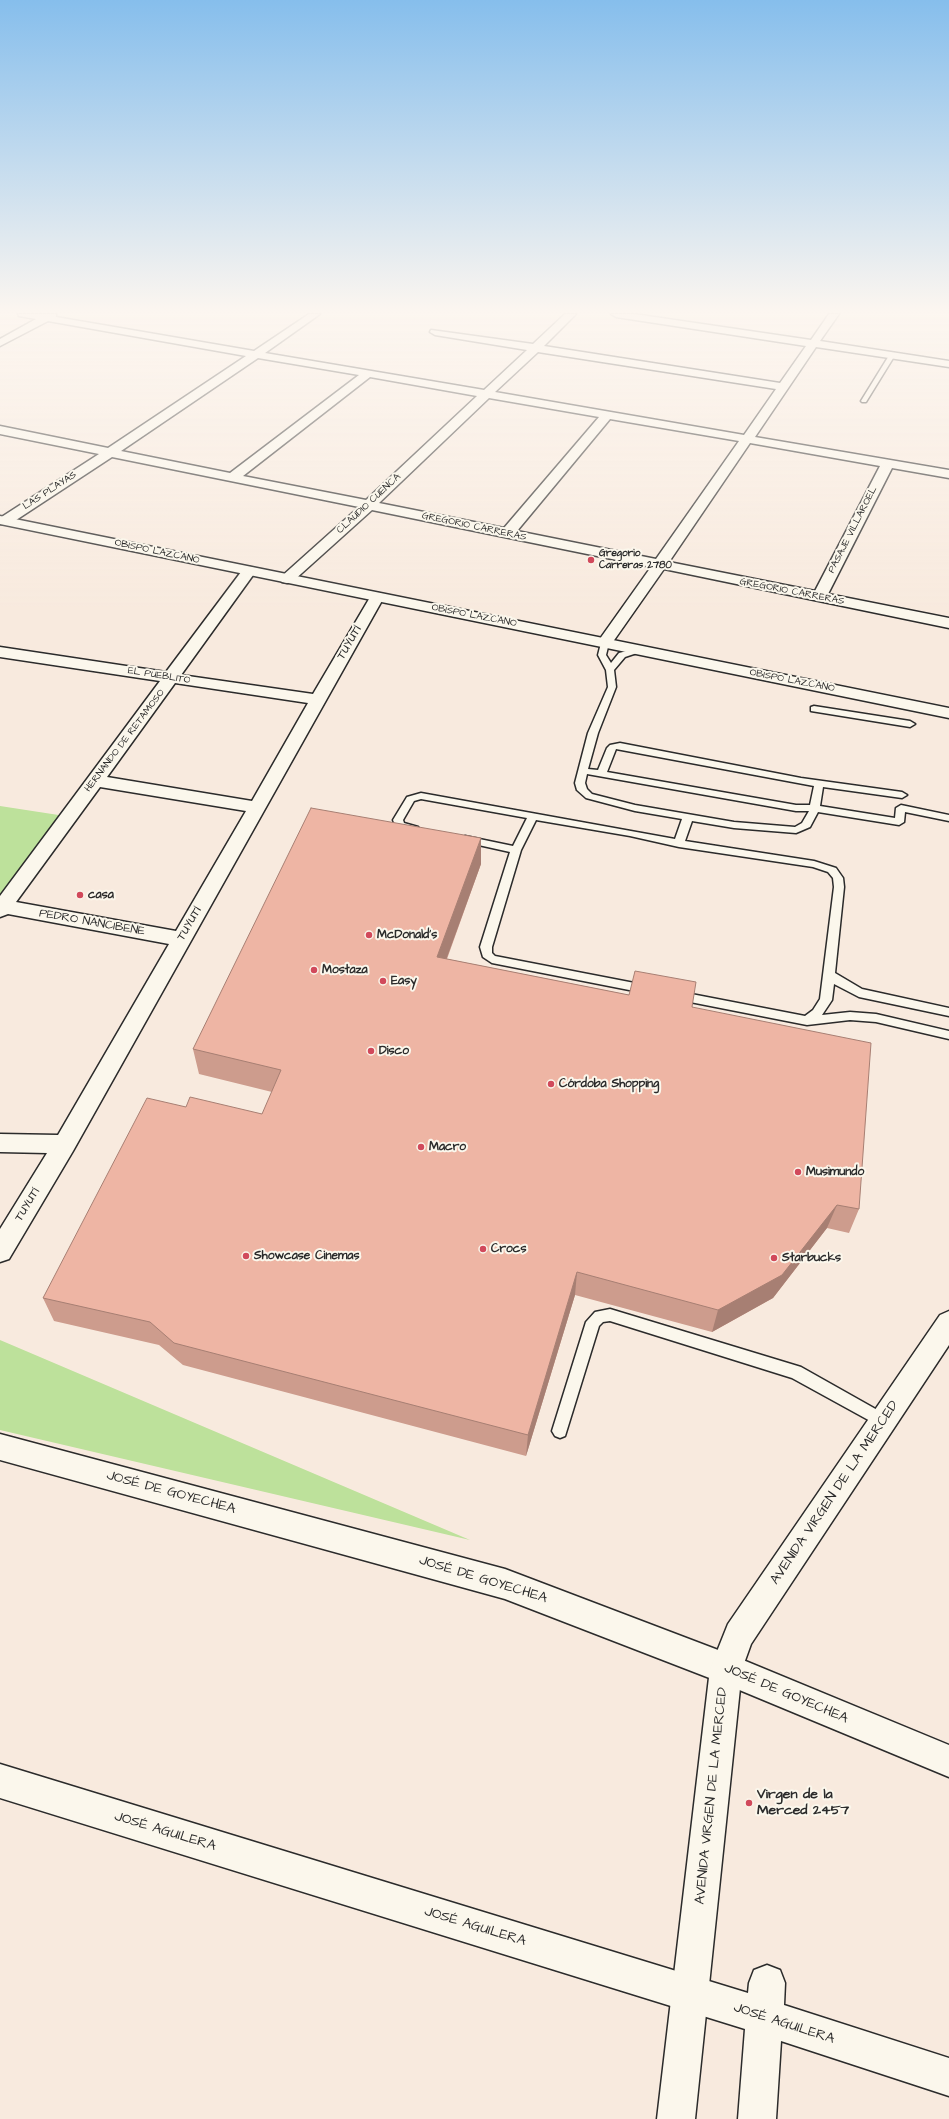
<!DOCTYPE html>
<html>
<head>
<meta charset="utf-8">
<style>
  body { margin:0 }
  canvas { display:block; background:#f8eade }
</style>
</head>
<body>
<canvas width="949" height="2119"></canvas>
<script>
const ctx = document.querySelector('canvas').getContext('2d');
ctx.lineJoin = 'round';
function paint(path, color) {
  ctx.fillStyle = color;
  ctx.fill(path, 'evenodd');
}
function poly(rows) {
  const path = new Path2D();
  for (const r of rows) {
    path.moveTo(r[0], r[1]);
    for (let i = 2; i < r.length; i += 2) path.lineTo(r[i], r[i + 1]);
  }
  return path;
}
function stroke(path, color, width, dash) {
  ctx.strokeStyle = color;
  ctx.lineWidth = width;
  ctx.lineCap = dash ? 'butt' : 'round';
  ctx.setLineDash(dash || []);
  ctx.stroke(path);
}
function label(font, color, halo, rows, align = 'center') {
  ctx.font = font + ' "Architects Daughter",sans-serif';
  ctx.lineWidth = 4;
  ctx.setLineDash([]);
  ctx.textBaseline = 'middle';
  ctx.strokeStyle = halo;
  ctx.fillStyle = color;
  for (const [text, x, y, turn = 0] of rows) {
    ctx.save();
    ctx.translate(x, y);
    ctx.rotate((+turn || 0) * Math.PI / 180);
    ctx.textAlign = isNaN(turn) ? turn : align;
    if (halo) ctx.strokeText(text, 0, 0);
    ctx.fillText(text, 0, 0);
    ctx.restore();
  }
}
paint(poly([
  [0,806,65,816,0,897],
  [0,1340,470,1540,0,1430]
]), '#bde19b');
const lane = poly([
  [890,354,895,355,866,402,862,402,861,401,890,354],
  [605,640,609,643,606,655,611,663,619,653,642,647,646,650,625,657,614,670,616,687,598,733,588,769,598,770,607,748,610,745,620,743,801,778,902,792,907,795,902,798,823,787,820,806,895,818,896,808,901,805,949,815,949,821,905,812,904,822,899,825,818,812,810,827,796,833,734,828,692,821,685,841,814,861,836,868,843,878,844,887,835,973,862,989,949,1008,949,1016,859,997,834,984,832,1000,822,1015,850,1012,876,1014,949,1031,949,1039,876,1022,850,1020,807,1025,492,963,483,957,480,947,510,852,465,842,460,839,465,836,513,846,527,818,421,799,414,801,403,820,404,823,418,827,419,829,414,832,396,827,393,820,407,797,421,793,675,839,682,819,635,811,586,798,577,790,575,783,588,733,608,687,606,670,598,655,601,643,605,640],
  [616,749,814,786,810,805,796,805,607,772,616,749],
  [587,774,796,811,809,811,802,823,795,827,734,822,635,805,592,794,587,789,585,783,587,774],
  [536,820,630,836,679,847,813,867,828,872,833,878,834,887,820,999,813,1010,805,1016,495,956,492,953,492,947,521,850,536,820],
  [814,706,910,721,915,724,910,727,811,711,811,707,814,706],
  [610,1309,801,1367,888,1416,891,1421,888,1426,883,1428,792,1378,610,1321,603,1322,599,1326,565,1436,560,1438,555,1436,552,1431,586,1322,595,1312,610,1309]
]);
const street = poly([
  [18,314,56,314,56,317,254,351,309,314,320,314,265,353,484,390,527,350,435,335,430,332,431,330,533,344,565,314,576,314,544,346,780,383,806,346,616,317,611,314,634,314,811,340,829,314,839,314,820,341,949,361,949,367,816,347,755,437,949,470,949,478,892,468,828,594,949,618,949,628,664,569,610,646,605,648,600,646,597,643,651,567,372,510,292,582,287,583,282,582,280,579,282,576,359,507,112,457,10,524,0,524,0,518,99,454,0,434,0,426,108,448,246,356,48,321,0,346,0,339,36,319,19,316,18,314],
  [538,352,776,389,744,435,495,392,538,352],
  [258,358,359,375,230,473,121,451,258,358],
  [370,377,477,396,366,500,243,476,370,377],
  [489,398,599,417,504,528,379,503,489,398],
  [610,419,739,441,656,559,517,531,610,419],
  [750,443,880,466,815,591,669,562,750,443],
  [249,567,254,568,256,571,181,675,313,694,372,594,377,593,382,594,384,597,73,1151,9,1259,0,1262,0,1229,47,1153,0,1152,0,1134,58,1135,169,944,8,914,0,917,0,896,160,681,0,657,0,647,166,672,244,568,249,567],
  [175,683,308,703,252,801,107,777,175,683],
  [100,787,246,811,176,931,16,902,100,787],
  [0,1434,505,1569,726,1653,949,1745,949,1777,725,1684,505,1599,0,1460,0,1434],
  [0,1764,748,1993,749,1983,754,1970,767,1965,780,1970,785,1983,784,2005,949,2058,949,2096,781,2041,776,2119,738,2119,745,2029,0,1798,0,1764]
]);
const secondary = poly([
  [0,516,949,708,949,718,0,524,0,516],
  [949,1311,949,1345,751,1644,742,1669,695,2119,657,2119,710,1669,728,1624,940,1315,949,1311]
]);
stroke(lane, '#2b2b2b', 3);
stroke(street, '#2b2b2b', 3);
stroke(secondary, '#2b2b2b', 3);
paint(lane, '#fbf7ec');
paint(street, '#fbf7ec');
paint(secondary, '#fbf7ec');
paint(poly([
  [481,838,481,864,447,959,629,995,692,1007,859,1209,849,1233,827,1228,773,1298,712,1332,575,1295,526,1456,183,1365,159,1345,54,1321,43,1298,186,1107,262,1114,272,1092,199,1074,193,1049]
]), '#cd9c8d');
paint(poly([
  [481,838,481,864,438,982,437,957],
  [837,1205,827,1228,773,1298,712,1332,718,1310],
  [577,1272,575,1295,526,1456,528,1435]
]), '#a77f73');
const building = poly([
  [311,808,481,838,437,957,629,995,635,971,696,982,692,1007,871,1043,859,1209,837,1205,782,1275,718,1310,577,1272,528,1435,174,1343,150,1322,43,1298,147,1098,186,1107,190,1097,262,1114,281,1070,193,1049,311,808]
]);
paint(building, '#eeb5a4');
stroke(building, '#a77f73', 1);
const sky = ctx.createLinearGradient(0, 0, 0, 610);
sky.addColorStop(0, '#86beec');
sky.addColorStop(0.51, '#fcf6f0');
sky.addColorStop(1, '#fcf6f000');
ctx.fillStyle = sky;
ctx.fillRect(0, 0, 949, 610);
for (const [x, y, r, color] of [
  [591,560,4,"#d1495b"],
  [80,895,4,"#d1495b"],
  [369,935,4,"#d1495b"],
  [314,970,4,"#d1495b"],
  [383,981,4,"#d1495b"],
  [371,1051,4,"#d1495b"],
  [551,1084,4,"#d1495b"],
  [421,1147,4,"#d1495b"],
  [798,1172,4,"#d1495b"],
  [483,1249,4,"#d1495b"],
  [246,1256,4,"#d1495b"],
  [774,1258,4,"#d1495b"],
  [749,1803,4,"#d1495b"]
]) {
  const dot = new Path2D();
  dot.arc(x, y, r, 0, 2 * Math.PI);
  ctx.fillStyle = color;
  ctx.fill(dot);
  stroke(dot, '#fbf7ec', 1.5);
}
label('10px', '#2b2b2b', '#fbf7ec', [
  ["LAS PLAYAS",50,491,-33],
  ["CLAUDIO CUENCA",369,504,-43],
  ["GREGORIO CARRERAS",474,527,12],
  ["PASAJE VILLAROEL",853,530,-63],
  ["OBISPO LAZCANO",157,552,12],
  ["GREGORIO CARRERAS",792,592,11],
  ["OBISPO LAZCANO",474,616,11],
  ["EL PUEBLITO",159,676,9],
  ["OBISPO LAZCANO",792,681,11],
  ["HERNANDO DE RETAMOSO",125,741,-53]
]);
label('bold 10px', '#2b2b2b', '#fbf7ec', [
  ["Gregorio",599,554],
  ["Carreras 2780",599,566]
], 'left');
label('12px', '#2b2b2b', '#fbf7ec', [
  ["TUYUTÍ",350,643,-60],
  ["PEDRO NANCIBENE",92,923,10],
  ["TUYUTÍ",190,924,-60],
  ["TUYUTÍ",28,1205,-59]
]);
label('bold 12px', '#2b2b2b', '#fbf7ec', [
  ["casa",88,895],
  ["McDonald's",377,935],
  ["Mostaza",322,970],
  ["Easy",391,981],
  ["Disco",379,1051],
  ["Córdoba Shopping",559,1084],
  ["Macro",429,1147],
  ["Musimundo",806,1172],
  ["Crocs",491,1249],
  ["Showcase Cinemas",254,1256],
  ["Starbucks",782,1258]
], 'left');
label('14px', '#2b2b2b', '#fbf7ec', [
  ["JOSÉ DE GOYECHEA",171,1493,15],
  ["AVENIDA VIRGEN DE LA MERCED",835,1493,-56],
  ["JOSÉ DE GOYECHEA",483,1580,17],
  ["JOSÉ DE GOYECHEA",786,1694,23],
  ["AVENIDA VIRGEN DE LA MERCED",712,1796,-84],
  ["JOSÉ AGUILERA",165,1832,17],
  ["JOSÉ AGUILERA",475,1927,17],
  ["JOSÉ AGUILERA",784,2024,18]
]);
label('bold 14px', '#2b2b2b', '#fbf7ec', [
  ["Virgen de la",757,1795],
  ["Merced 2457",757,1811]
], 'left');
</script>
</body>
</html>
